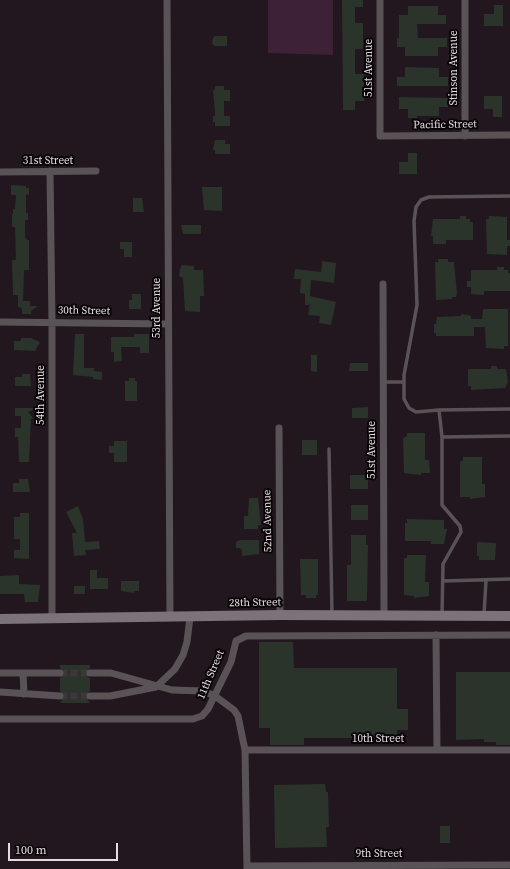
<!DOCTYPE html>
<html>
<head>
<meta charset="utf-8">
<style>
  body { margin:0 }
  #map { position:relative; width:510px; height:869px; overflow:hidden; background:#22171f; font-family:"Source Serif 4",serif }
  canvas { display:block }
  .scale { position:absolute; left:8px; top:843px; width:110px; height:18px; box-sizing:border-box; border:2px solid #e4dce1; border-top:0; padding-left:5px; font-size:12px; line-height:14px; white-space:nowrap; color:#e4dce1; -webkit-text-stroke:3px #090507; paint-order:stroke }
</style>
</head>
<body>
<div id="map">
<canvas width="510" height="869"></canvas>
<div class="scale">100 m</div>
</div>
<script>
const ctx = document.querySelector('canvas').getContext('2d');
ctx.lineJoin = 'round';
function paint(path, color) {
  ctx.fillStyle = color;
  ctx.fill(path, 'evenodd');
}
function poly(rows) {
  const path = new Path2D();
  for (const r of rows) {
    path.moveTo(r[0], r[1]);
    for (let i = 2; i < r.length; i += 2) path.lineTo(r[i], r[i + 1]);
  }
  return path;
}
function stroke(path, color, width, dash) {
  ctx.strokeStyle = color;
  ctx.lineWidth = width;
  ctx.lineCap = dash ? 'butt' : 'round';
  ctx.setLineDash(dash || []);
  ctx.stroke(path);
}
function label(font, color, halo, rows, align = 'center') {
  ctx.font = font + ' "Source Serif 4",serif';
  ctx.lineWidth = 4;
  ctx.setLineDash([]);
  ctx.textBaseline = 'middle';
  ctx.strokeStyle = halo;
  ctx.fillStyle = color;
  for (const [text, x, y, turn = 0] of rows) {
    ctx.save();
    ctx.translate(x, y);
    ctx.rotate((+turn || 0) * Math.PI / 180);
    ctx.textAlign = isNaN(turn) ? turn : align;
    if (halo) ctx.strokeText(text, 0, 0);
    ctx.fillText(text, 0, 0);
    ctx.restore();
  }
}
paint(poly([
  [268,0,333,0,333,55,268,53]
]), '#3d2136');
paint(poly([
  [342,0,363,0,363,7,355,7,355,23,363,23,363,49,355,49,355,74,364,74,364,101,355,101,355,110,343,110],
  [494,5,503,5,503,26,484,26,484,14,494,14],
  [408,6,438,6,438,15,446,15,446,24,417,24,418,38,447,38,447,47,438,47,438,56,405,56,405,47,397,47,397,38,399,38,399,15,408,15],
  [215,36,227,36,227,46,215,46,212,44,213,38],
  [405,67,439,68,439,77,448,77,448,86,397,86,397,77,405,77],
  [215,86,224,86,224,90,230,90,230,101,224,101,224,116,230,116,230,126,215,126,215,122,213,122,213,116,215,116,215,111,213,90,215,90],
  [484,96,502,96,502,117,493,117,493,109,484,109],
  [399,97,448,98,448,107,439,107,439,116,417,116,417,118,408,118,408,109,399,109],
  [215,140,225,140,225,144,230,144,230,154,215,154,215,150,213,150],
  [408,153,417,153,417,174,399,174,399,162,408,162],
  [11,185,26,186,26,188,29,188,29,195,26,194,26,213,28,213,28,220,25,220,25,237,27,240,29,240,29,270,24,270,23,301,30,301,30,306,38,306,31,311,31,314,22,314,22,308,18,307,18,295,13,295,12,260,16,260,15,227,12,227,12,214,13,214,13,209,15,209,16,195,11,195],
  [202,187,222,187,222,211,204,210],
  [133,198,142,198,144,212,133,212],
  [460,216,466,216,466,219,470,219,470,222,473,222,473,240,446,240,446,244,433,244,433,236,431,236,433,219,460,219],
  [489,216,507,217,507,240,510,240,510,246,507,246,507,255,487,254,486,219,489,219],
  [181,225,201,225,201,234,183,234],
  [120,242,132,242,132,257,124,257,124,249,120,249],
  [438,259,448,259,448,262,454,262,457,294,456,297,452,297,452,299,436,300,435,262,438,262],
  [322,261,336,263,334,283,311,280,310,296,336,302,331,325,319,323,320,316,308,315,310,303,309,305,305,305,305,294,300,293,301,279,294,279,295,269,321,272],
  [182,265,194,266,194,270,203,270,204,296,200,296,200,312,185,311,183,278,179,276,180,269],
  [497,267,504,267,504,270,508,270,508,273,510,273,510,291,484,291,484,295,471,294,471,287,467,287,467,281,471,281,471,270,497,270],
  [132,294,141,294,141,309,129,309,129,300,132,300],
  [483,309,508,309,508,346,504,346,504,349,486,348,485,327,474,327,474,336,436,336,436,333,434,333,434,324,436,324,437,317,461,316,461,314,468,315,471,316,471,319,482,319],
  [75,334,84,334,84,368,94,368,94,371,102,372,102,380,93,379,93,377,73,375],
  [134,334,149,334,149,353,140,353,140,347,121,347,122,361,114,362,114,352,111,352,111,337,134,337],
  [21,338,31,338,40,342,35,351,14,350,14,341,21,341],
  [311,355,317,355,317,372,311,371],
  [350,363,368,363,368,371,349,371],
  [491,366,497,366,497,369,506,369,508,382,505,388,471,390,471,386,468,386,468,369,491,369],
  [22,374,30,374,31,386,15,386,15,377,22,377],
  [129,378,135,378,135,381,137,381,137,401,125,401,125,381,129,381],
  [368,407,368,418,352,418,352,408],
  [15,408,37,408,28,412,33,418,31,419,29,462,19,462,18,437,15,437,15,428,21,428,21,416,15,416],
  [407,433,425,433,425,460,429,460,430,473,421,473,421,475,404,473,403,438,407,436],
  [302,440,317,440,317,455,302,455],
  [114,441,127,441,127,462,114,462,114,453,109,453,109,446,114,446],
  [463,457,482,457,482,484,485,484,485,497,470,499,470,497,460,497,460,462,463,460],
  [350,475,368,475,368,489,350,489],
  [19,479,28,479,30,492,13,492,13,483,19,483],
  [249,498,258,498,261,525,258,525,258,529,244,529,244,516,248,516],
  [351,505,368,505,368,520,351,520],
  [78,506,83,519,85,542,99,541,100,549,85,550,86,555,74,556,72,533,77,533,66,512],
  [20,513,29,513,29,559,14,558,14,550,20,550,20,539,14,539,14,517,20,517],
  [407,519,444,520,444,529,447,529,444,544,431,544,431,541,405,541,405,523,407,523],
  [351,535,366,535,366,545,368,545,367,601,347,601,347,565,351,565],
  [240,540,259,540,259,554,242,556,242,550,240,548,236,548,236,542],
  [479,542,496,543,495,560,479,560,479,556,477,556,477,543],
  [407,555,426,555,425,582,429,582,429,596,414,598,414,596,404,595,404,558,407,558],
  [300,559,318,559,318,595,316,595,316,598,306,598,306,595,301,595],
  [90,570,97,570,97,578,108,578,108,589,90,589],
  [19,575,19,584,40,585,38,602,25,602,24,594,0,594,0,576],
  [121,581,139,581,139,591,134,591,134,593,121,591],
  [74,586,85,586,85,594,74,594],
  [259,642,293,642,294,668,397,668,397,709,408,709,408,730,397,730,397,738,304,738,304,745,270,745,270,728,259,728],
  [60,665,90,665,90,668,85,673,86,676,90,678,90,691,85,696,90,703,60,703,65,696,60,691,60,678,65,673,64,670,60,668],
  [456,672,510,672,510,745,496,745,496,742,484,742,484,739,456,740],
  [325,784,326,792,328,792,329,827,326,827,327,847,275,848,274,785],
  [440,826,450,826,450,843,440,843]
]), '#2a342b');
stroke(poly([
  [60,673,90,673],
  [60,696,90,696]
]), '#3f353c', 7, [7, 3.5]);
stroke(poly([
  [383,382,404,382],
  [439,410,510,409],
  [442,437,510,436],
  [329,449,332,614],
  [443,581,510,579],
  [484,614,486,581],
  [442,615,443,564,461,532,460,526,442,505,442,437,439,410,416,412,409,408,404,399,404,375,417,305,414,221,416,207,421,200,429,197,510,196]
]), '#595357', 3.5);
stroke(poly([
  [167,0,170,617],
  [380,0,380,136,510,135],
  [465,0,465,136],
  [50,171,52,322,52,618],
  [0,172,96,171],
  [383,284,384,616],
  [0,322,167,324],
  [279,428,280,615],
  [436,635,437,750],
  [0,673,60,673],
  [23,673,24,694],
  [90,673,111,673,172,690,203,691,215,696,234,710,238,716,245,750,247,869],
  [0,692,60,696],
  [90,696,110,696,156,687,175,669,183,655,187,642,190,617],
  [0,719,193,719,202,716,208,709,231,662,236,641,246,636,510,635],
  [245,750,510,750],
  [247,866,510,865]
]), '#595357', 7);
stroke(poly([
  [0,619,280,615,510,616]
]), '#7c7279', 10);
label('11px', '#e4dce1', '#090507', [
  ["51st Avenue",369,68,-90],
  ["Stinson Avenue",454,68,-90],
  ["Pacific Street",445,125,-1],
  ["31st Street",48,161],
  ["53rd Avenue",157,308,-90],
  ["30th Street",84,311,1],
  ["54th Avenue",41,395,-90],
  ["51st Avenue",372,450,-90],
  ["52nd Avenue",268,521,-91],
  ["28th Street",255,603,-1],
  ["11th Street",211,675,-67],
  ["10th Street",378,739],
  ["9th Street",379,854]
]);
</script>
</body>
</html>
